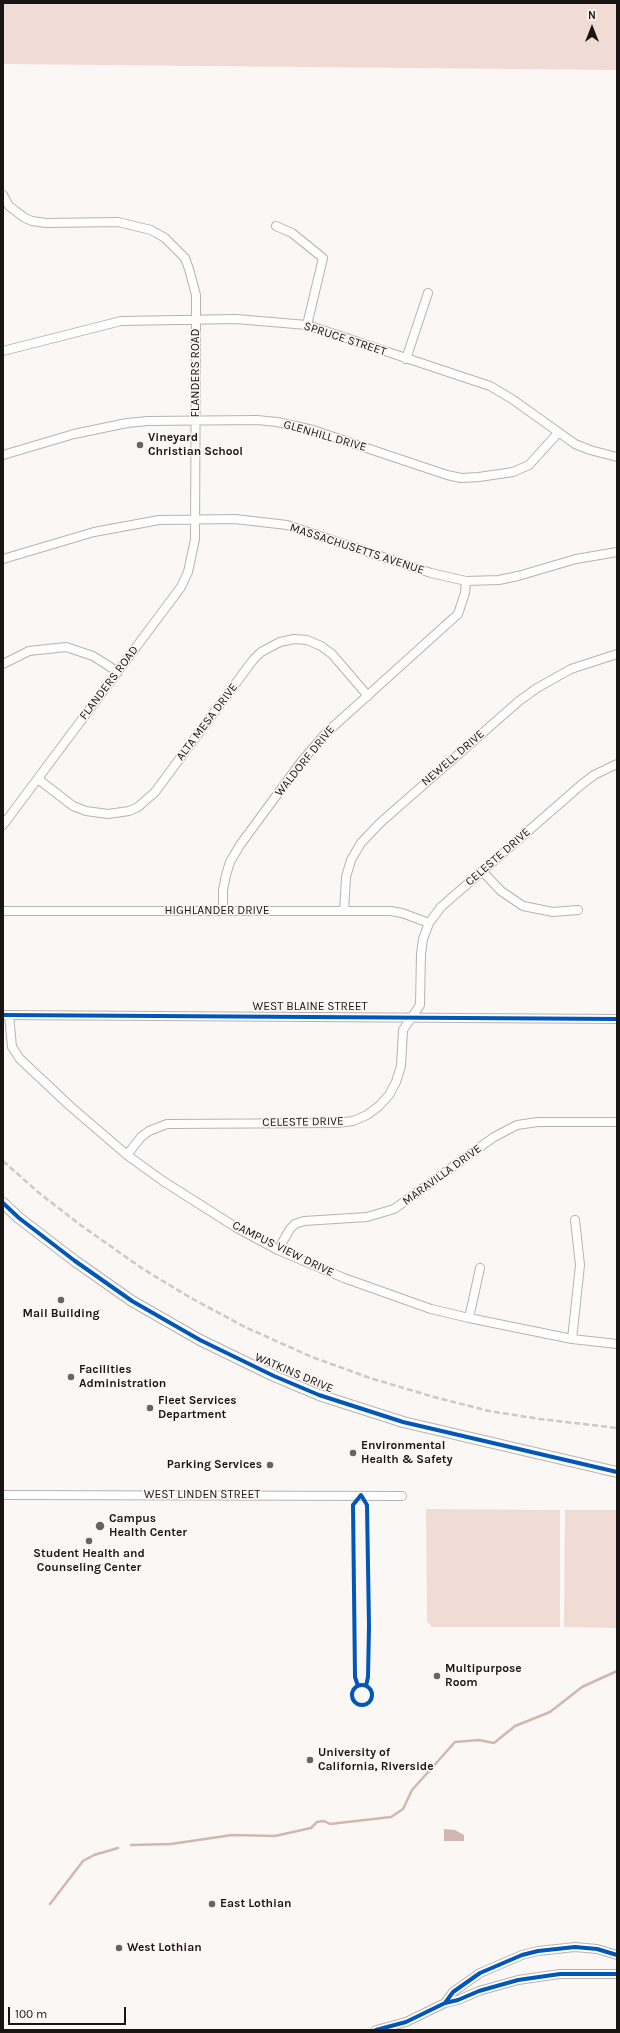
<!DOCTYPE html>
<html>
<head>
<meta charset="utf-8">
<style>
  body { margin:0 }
  #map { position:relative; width:620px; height:2033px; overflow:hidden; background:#fbf7f5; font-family:Karla,sans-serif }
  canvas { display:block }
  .frame { position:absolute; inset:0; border:4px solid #181514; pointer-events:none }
  .north { position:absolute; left:572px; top:8px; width:40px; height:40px; -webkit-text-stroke:3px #fdf6f3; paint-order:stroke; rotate:0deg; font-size:11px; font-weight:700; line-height:16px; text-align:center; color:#181514 }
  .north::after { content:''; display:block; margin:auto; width:14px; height:18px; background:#181514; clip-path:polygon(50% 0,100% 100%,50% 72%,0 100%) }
  .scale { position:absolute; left:8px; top:2007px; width:118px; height:18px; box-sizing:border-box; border:2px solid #181514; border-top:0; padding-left:5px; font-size:12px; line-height:14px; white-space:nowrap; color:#181514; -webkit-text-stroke:3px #fdf6f3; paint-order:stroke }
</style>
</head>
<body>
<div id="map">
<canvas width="620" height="2033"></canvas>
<div class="frame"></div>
<div class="north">N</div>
<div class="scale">100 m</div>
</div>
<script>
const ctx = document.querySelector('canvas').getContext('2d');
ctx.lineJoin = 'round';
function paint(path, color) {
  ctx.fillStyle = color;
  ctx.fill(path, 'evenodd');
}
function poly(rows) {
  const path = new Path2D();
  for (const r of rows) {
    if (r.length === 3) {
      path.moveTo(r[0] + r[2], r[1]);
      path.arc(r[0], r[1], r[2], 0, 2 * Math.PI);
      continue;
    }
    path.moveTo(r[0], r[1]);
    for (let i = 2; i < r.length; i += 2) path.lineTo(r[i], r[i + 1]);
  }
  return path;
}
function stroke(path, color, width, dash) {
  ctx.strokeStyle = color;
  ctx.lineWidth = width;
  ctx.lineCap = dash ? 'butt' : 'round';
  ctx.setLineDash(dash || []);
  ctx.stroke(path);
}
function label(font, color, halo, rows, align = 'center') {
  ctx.font = font + ' Karla,sans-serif';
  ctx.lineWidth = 3;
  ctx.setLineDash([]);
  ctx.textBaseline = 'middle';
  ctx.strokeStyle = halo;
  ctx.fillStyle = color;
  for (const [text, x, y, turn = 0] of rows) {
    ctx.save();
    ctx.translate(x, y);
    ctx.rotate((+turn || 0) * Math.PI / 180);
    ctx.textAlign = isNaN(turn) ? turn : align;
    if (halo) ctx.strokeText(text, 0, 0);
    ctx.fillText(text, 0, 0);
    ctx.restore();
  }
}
paint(poly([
  [3,3,617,3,617,70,3,64],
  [426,1509,560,1510,560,1627,432,1627,427,1621],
  [565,1510,617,1510,617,1628,564,1627]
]), '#f1dbd5');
paint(poly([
  [444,1829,455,1830,464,1835,464,1841,444,1841]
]), '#d1b7af');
stroke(poly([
  [131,1845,171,1844,232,1835,275,1836,311,1828,317,1822,324,1821,330,1824,391,1817,403,1809,412,1790,455,1742,479,1740,494,1743,515,1726,550,1712,582,1687,617,1671],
  [50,1904,83,1861,94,1855,118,1848]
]), '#d1b7af', 2.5);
const minor = poly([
  [3,195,9,206,25,218,32,221,46,223,118,222,151,230,165,238,185,258,189,269,196,295,196,320,195,539,188,572,181,587,3,825],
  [276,226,292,233,323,258,307,325],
  [3,351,121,321,236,319,307,325,490,386,512,399,575,444,590,450,617,457],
  [406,359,428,293],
  [3,455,74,434,127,423,148,421,257,420,277,422,313,430,447,475,461,478,479,477,513,472,529,465,558,433],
  [3,559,94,532,159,520,235,519,287,525,431,573,466,581,499,580,518,576,576,559,617,552],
  [3,664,29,651,66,647,93,656,118,672],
  [38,779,73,806,86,811,108,814,129,811,138,807,155,792,253,660,261,652,280,642,294,639,307,640,321,646,332,654,368,696],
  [482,871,501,891,523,906,553,912,578,910],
  [3,911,391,911,402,913,429,923],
  [223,911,223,890,226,875,230,862,240,845,301,762,325,734,458,614,465,593,466,581],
  [344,911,346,877,351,860,361,843,380,823,519,701,537,688,571,669,617,654],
  [3,1015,617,1019],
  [9,1015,12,1047,20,1059,70,1106,127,1155,163,1181,237,1228,278,1250,344,1278,431,1309,469,1318,572,1339,617,1344],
  [127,1155,141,1137,149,1131,167,1124,337,1123,353,1121,367,1115,379,1106,389,1095,396,1082,401,1066,403,1030,420,1005,421,954,423,939,429,923,441,907,581,785,594,775,617,764],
  [278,1250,290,1229,295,1224,304,1221,367,1217,394,1209,494,1137,517,1125,538,1122,617,1122],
  [469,1318,480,1268],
  [572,1339,580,1265,575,1220],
  [3,1495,402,1496],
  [445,2003,453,1992,480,1973,522,1955,538,1951,575,1947,597,1949,617,1955],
  [376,2030,406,2022,445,2003,458,2000,479,1991,518,1980,560,1974,617,1974]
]);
const major = poly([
  [3,1203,19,1218,75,1261,132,1301,200,1340,274,1376,319,1395,403,1422,617,1472]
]);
stroke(minor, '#b6b3b1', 10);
stroke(major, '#b6b3b1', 12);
stroke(minor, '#fefefe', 8);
stroke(major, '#fefefe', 10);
stroke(poly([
  [3,1161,38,1192,79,1224,143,1269,191,1298,245,1327,312,1357,370,1378,434,1397,489,1411,540,1419,617,1428]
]), '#cbc9c9', 2.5, [6, 3]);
stroke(poly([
  [3,1015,617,1019],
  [3,1203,19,1218,75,1261,132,1301,200,1340,274,1376,319,1395,403,1422,617,1472],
  [362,1695,10],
  [358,1686,355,1677,353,1505,361,1495,367,1505,369,1626,368,1677,366,1686],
  [445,2003,453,1992,480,1973,522,1955,538,1951,575,1947,597,1949,617,1955],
  [376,2030,406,2022,445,2003,458,2000,479,1991,518,1980,560,1974,617,1974]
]), '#0057b8', 4);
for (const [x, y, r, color] of [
  [140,445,4,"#676463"],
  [61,1300,4,"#676463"],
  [71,1377,4,"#676463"],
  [150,1408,4,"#676463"],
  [353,1453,4,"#676463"],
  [270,1465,4,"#676463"],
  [100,1526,5,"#676463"],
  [89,1541,4,"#676463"],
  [437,1676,4,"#676463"],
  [310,1760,4,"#676463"],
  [212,1904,4,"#676463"],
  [119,1948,4,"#676463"]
]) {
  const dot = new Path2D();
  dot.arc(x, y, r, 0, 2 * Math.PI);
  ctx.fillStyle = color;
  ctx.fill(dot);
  stroke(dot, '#fdf6f3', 1.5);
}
label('12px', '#181514', '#fdf6f3', [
  ["SPRUCE STREET",345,339,18],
  ["FLANDERS ROAD",196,373,-90],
  ["GLENHILL DRIVE",325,436,16],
  ["MASSACHUSETTS AVENUE",357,549,18],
  ["FLANDERS ROAD",109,683,-53],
  ["ALTA MESA DRIVE",207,722,-53],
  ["NEWELL DRIVE",453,758,-41],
  ["WALDORF DRIVE",305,761,-51],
  ["CELESTE DRIVE",498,857,-41],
  ["HIGHLANDER DRIVE",217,911],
  ["WEST BLAINE STREET",310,1007],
  ["CELESTE DRIVE",303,1122,-1],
  ["MARAVILLA DRIVE",442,1175,-36],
  ["CAMPUS VIEW DRIVE",283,1249,26],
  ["WATKINS DRIVE",294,1373,23],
  ["WEST LINDEN STREET",202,1495]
]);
label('bold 12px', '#181514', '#fdf6f3', [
  ["Vineyard",148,438],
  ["Christian School",148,452],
  ["Mail Building",61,1314,"center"],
  ["Facilities",79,1370],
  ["Administration",79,1384],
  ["Fleet Services",158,1401],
  ["Department",158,1415],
  ["Environmental",361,1446],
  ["Health & Safety",361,1460],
  ["Parking Services",262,1465,"right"],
  ["Campus",109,1519],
  ["Health Center",109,1533],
  ["Student Health and",89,1554,"center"],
  ["Counseling Center",89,1568,"center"],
  ["Multipurpose",445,1669],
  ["Room",445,1683],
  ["University of",318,1753],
  ["California, Riverside",318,1767],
  ["East Lothian",220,1904],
  ["West Lothian",127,1948]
], 'left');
</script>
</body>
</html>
